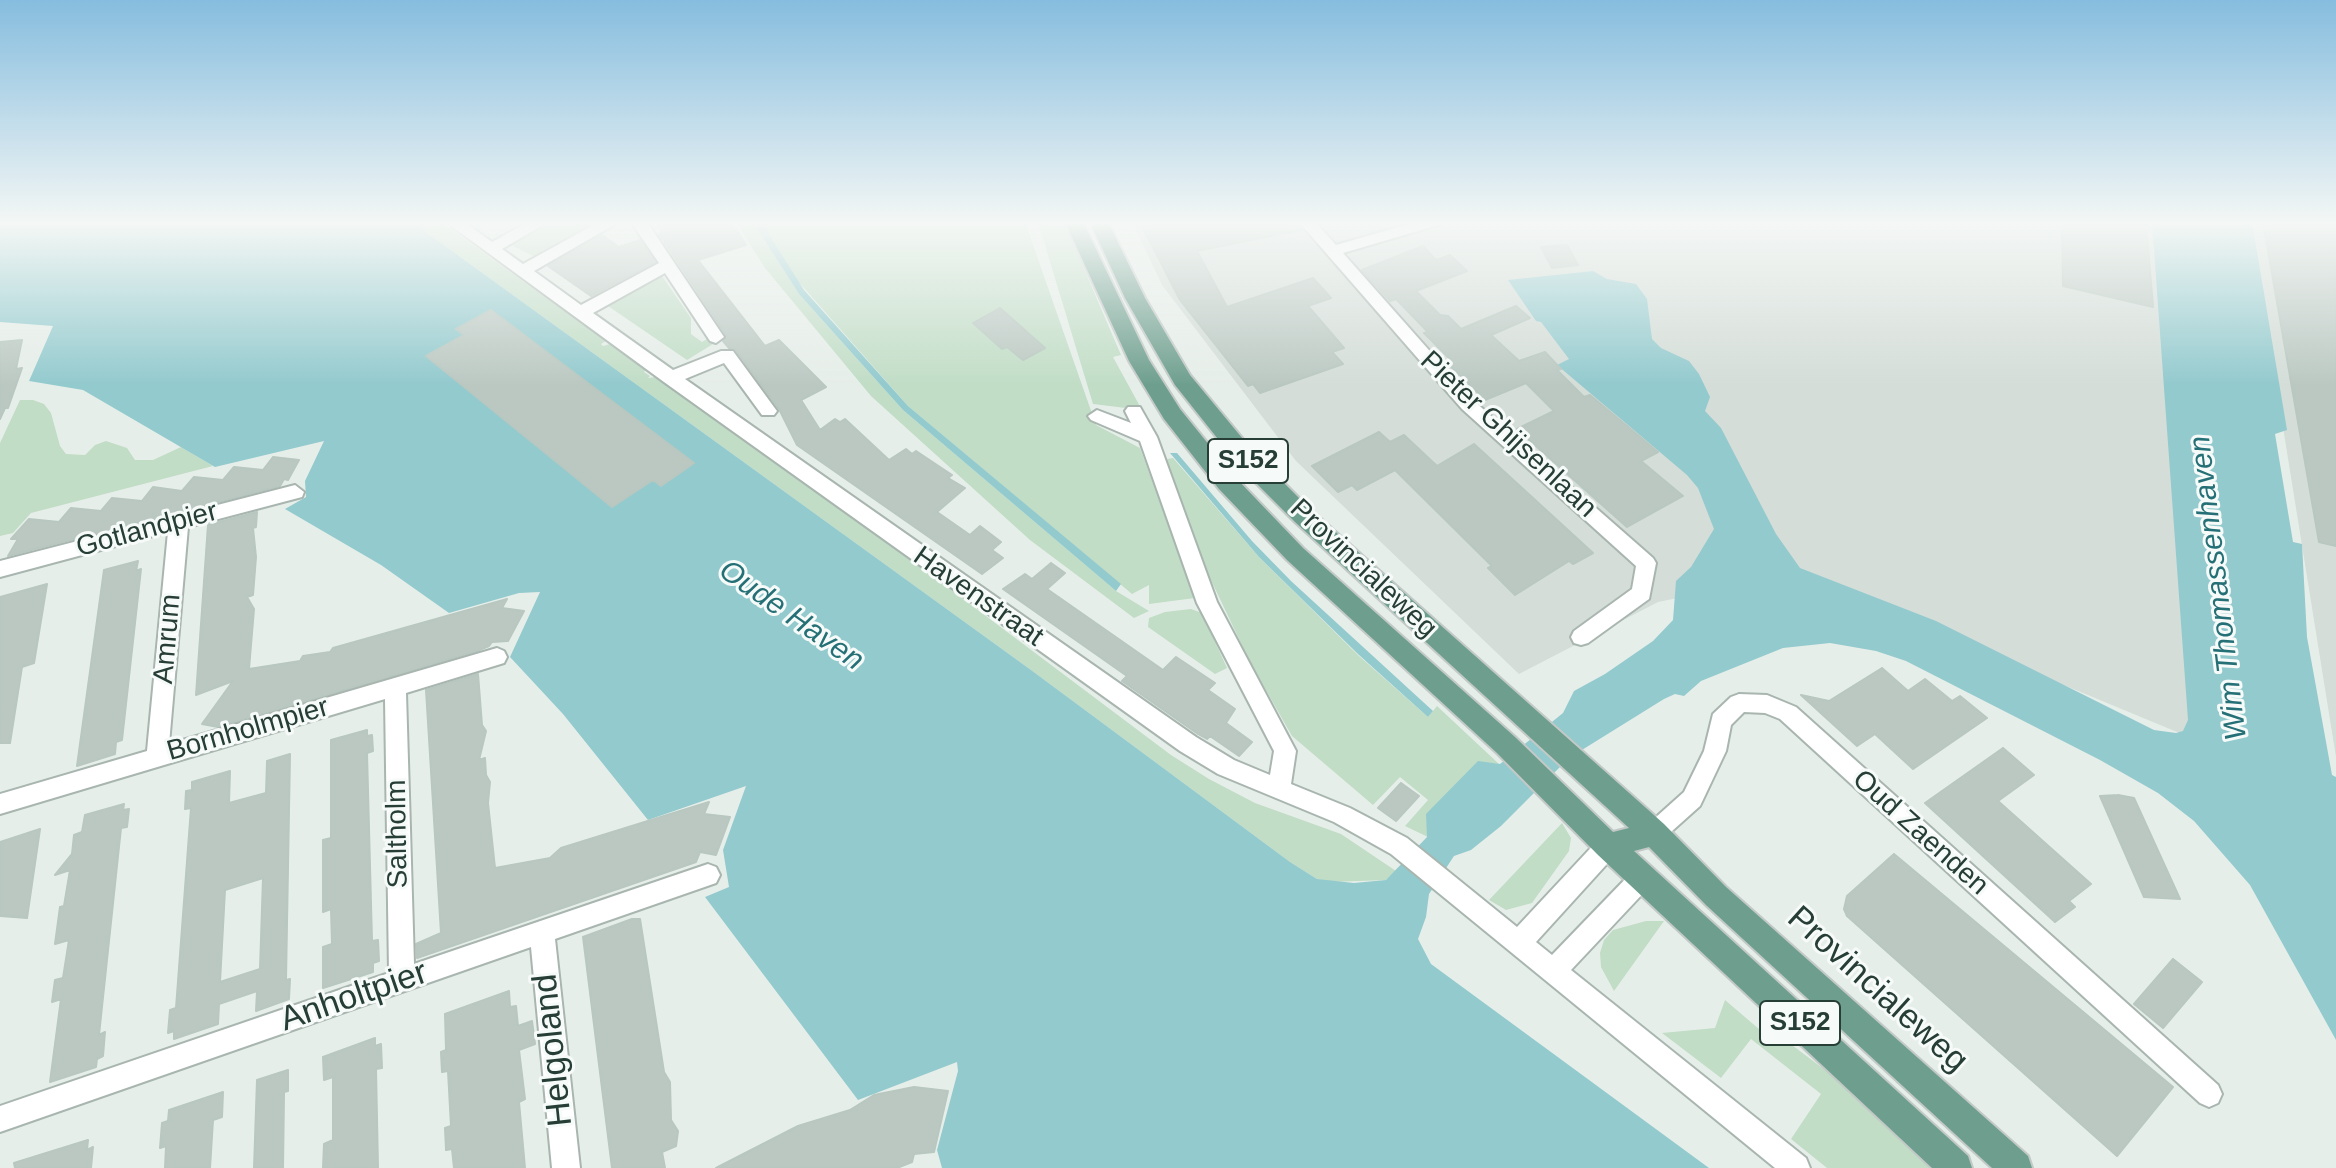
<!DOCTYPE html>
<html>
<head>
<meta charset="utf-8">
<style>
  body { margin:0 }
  canvas { display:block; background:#e6eee9 }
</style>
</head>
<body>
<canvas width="2336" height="1168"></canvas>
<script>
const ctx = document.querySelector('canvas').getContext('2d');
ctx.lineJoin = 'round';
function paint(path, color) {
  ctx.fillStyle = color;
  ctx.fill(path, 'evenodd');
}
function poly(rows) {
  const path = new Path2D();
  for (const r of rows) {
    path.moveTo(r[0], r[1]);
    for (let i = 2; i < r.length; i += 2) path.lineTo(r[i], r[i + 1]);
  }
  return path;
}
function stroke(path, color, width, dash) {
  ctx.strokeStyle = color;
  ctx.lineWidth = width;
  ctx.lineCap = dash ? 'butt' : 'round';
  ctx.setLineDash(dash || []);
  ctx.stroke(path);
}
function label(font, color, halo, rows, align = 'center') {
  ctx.font = font + ' Arial,sans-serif';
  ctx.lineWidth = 6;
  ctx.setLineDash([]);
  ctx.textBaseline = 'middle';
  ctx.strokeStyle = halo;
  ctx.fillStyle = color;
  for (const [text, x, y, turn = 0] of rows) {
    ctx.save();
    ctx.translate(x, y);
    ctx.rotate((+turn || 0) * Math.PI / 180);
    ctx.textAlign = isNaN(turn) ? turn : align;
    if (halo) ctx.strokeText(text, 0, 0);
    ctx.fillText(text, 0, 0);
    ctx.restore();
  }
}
paint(poly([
  [1132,222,2155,222,2206,744,1796,574,1658,602,1519,674,1296,461,1162,285],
  [2250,222,2336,222,2336,757]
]), '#d4ddd8');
paint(poly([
  [412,222,441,222,606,341,601,344,603,346,610,344,646,369,644,372,650,376,648,378,656,377,934,577,1171,755,1209,779,1255,803,1341,834,1396,871,1386,880,1330,882,1317,879,1290,862,1031,670],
  [553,222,605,222,537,258,511,245],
  [736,222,753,222,765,240,758,222,1025,222,1096,425,1140,448,1195,598,1149,604,1149,585,1132,594,908,406,774,254,799,294,903,410,1116,591,1149,611,1134,618,1030,540,871,396,765,268],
  [1038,222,1064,222,1121,355,1113,357,1142,410,1093,404],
  [662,276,691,318,691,334,702,342,712,336,718,341,687,360,608,306],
  [20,400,33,400,44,404,51,413,60,446,66,454,85,455,95,445,106,441,127,448,135,460,153,460,181,447,213,466,31,513,13,533,0,536,0,443],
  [1173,458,1259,557,1359,656,1428,717,1437,706,1499,764,1428,837,1405,826,1428,800,1400,777,1373,805,1292,736,1250,662,1199,555,1167,459],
  [1191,609,1202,613,1227,668,1215,674,1148,627,1149,618,1165,612],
  [1562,823,1571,838,1569,851,1532,903,1506,910,1489,900],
  [1646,921,1664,921,1614,991,1601,967,1600,953,1604,940,1613,930],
  [1725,1000,1773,1041,1780,1036,1849,1088,1932,1168,1827,1168,1791,1139,1821,1094,1751,1039,1721,1078,1662,1033,1715,1028]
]), '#c1ddc6');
paint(poly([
  [0,222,412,222,1031,670,1290,862,1317,879,1354,883,1386,880,1427,837,1426,814,1478,761,1500,764,1563,713,1574,691,1605,674,1653,641,1673,620,1676,581,1691,567,1714,529,1698,488,1687,475,1557,365,1569,359,1541,322,1536,321,1508,280,1593,271,1607,279,1636,284,1647,299,1652,339,1661,348,1689,361,1699,374,1710,397,1705,411,1721,428,1776,534,1800,568,1936,621,2154,730,2176,733,2183,731,2188,720,2152,222,2252,222,2287,430,2275,434,2293,542,2302,544,2307,637,2332,775,2336,777,2336,1040,2250,885,2194,821,2158,793,2100,760,1906,661,1876,651,1830,643,1783,648,1701,681,1684,696,1675,694,1664,699,1569,758,1501,826,1471,850,1454,856,1429,894,1426,917,1418,939,1431,964,1709,1168,942,1168,937,1150,958,1071,957,1062,858,1100,705,897,729,887,723,850,746,786,648,820,563,714,510,657,540,592,519,593,449,613,381,565,285,509,306,497,305,481,324,441,215,467,83,390,29,381,53,326,0,322],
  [753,222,761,222,804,290,908,406,1121,584,1116,591,903,410,799,294],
  [1170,453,1177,453,1252,541,1291,581,1433,711,1428,717,1359,655,1259,557]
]), '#93cace');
const building = poly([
  [656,222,732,222,746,245,698,260,765,346,779,340,826,387,801,400,820,430,835,419,840,422,845,419,889,460,906,449,912,454,916,451,952,475,948,478,965,488,937,512,970,535,980,526,1001,542,992,550,1003,558,982,574,797,445,779,409,735,349,729,348,723,341,726,335,659,234,662,233,656,222],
  [1140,222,1296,222,1301,230,1197,251,1227,307,1313,278,1331,298,1308,306,1344,348,1332,352,1343,364,1260,393,1253,384,1248,386,1180,300,1140,222],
  [2062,222,2146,222,2153,307,2063,286,2062,222],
  [2263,222,2336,222,2336,546,2319,542,2263,222],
  [602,235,619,247,640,240,655,262,591,296,548,266,602,235],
  [1567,245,1578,265,1552,268,1541,247,1567,245],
  [1423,246,1436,260,1450,255,1467,271,1416,291,1440,315,1448,316,1461,329,1516,306,1530,318,1491,335,1519,361,1545,352,1561,369,1557,370,1584,397,1590,395,1658,452,1641,461,1683,496,1627,527,1517,429,1554,411,1526,383,1485,400,1446,362,1451,360,1424,333,1428,332,1396,299,1390,301,1362,270,1423,246],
  [1000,308,1045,348,1023,360,1007,347,1002,349,973,323,1000,308],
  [491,310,694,463,661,486,653,480,612,507,426,356,464,335,456,329,491,310],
  [22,340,16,369,22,368,8,408,5,408,0,419,0,342,22,340],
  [1379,432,1390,442,1404,435,1437,466,1474,444,1593,553,1573,564,1569,561,1515,595,1488,568,1492,566,1395,470,1357,490,1352,485,1338,492,1312,466,1379,432],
  [273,457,299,460,288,480,284,479,280,486,8,556,18,539,11,539,29,519,59,522,71,508,101,511,112,498,142,501,153,487,182,491,194,477,223,480,234,467,263,470,273,457],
  [257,512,256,527,253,528,256,557,253,595,247,597,254,609,249,669,300,661,303,656,330,652,333,648,507,599,502,608,524,611,508,641,492,642,489,646,477,651,218,727,202,724,233,681,196,695,208,525,257,512],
  [138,561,136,571,141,569,122,740,116,742,115,754,77,766,104,570,138,561],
  [1051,563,1065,573,1047,589,1163,670,1176,657,1215,683,1208,690,1235,709,1226,723,1252,742,1239,756,1210,736,1207,739,1198,734,1122,681,1127,676,1003,589,1025,574,1032,579,1051,563],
  [47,584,34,663,22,667,10,743,0,743,0,597,47,584],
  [1882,668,1908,691,1925,679,1952,701,1960,696,1987,718,1913,769,1875,734,1857,746,1801,695,1829,701,1882,668],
  [478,674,482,725,486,731,479,760,485,758,486,775,490,782,488,803,495,868,550,858,561,848,709,802,704,814,730,817,716,855,700,852,696,862,417,958,416,944,441,933,426,690,478,674],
  [367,730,367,736,372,735,373,751,367,753,372,941,378,940,379,961,373,963,373,972,323,988,323,947,332,944,331,909,323,912,323,840,331,838,331,740,367,730],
  [2003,748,2034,775,1998,801,2091,884,2069,901,2075,907,2055,922,1925,803,2003,748],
  [290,754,286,980,290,979,289,999,256,1011,257,991,219,1004,218,1024,174,1039,174,1031,168,1033,170,1010,176,1008,191,808,185,809,186,791,192,790,192,782,230,771,229,803,266,793,267,761,290,754],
  [263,878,260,969,220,982,225,890,263,878],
  [1401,783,1419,796,1396,821,1378,808,1401,783],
  [2118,795,2134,798,2180,899,2144,897,2100,796,2118,795],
  [124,804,123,810,129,809,127,827,121,828,99,1035,105,1032,103,1056,97,1059,96,1067,50,1082,61,999,52,1002,55,980,63,978,69,940,55,944,60,907,64,906,70,870,55,875,72,854,74,835,82,832,85,815,124,804],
  [40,829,27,918,0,916,0,842,40,829],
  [1894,854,2173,1087,2117,1156,1847,916,1844,909,1847,896,1894,854],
  [632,919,640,919,664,1072,670,1082,671,1120,678,1131,676,1146,662,1152,665,1168,612,1168,583,937,632,919],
  [2173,959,2202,982,2163,1028,2134,1004,2173,959],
  [509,991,510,1007,516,1006,518,1026,532,1021,535,1044,519,1050,525,1099,519,1102,525,1168,454,1168,452,1149,446,1150,445,1128,451,1126,448,1071,442,1072,441,1052,446,1050,445,1014,509,991],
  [375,1038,375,1046,381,1044,382,1068,376,1069,378,1168,323,1168,324,1144,333,1140,333,1077,324,1080,323,1057,375,1038],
  [288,1070,288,1091,284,1092,283,1168,254,1168,257,1080,288,1070],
  [914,1087,948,1091,934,1152,914,1154,912,1162,897,1168,716,1168,798,1126,850,1110,874,1095,914,1087],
  [223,1092,222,1117,213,1120,210,1168,165,1168,166,1146,160,1148,162,1123,168,1121,169,1110,223,1092],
  [88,1140,87,1150,93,1147,91,1168,15,1168,14,1163,88,1140]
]);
paint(building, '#bbc8c2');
stroke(building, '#b8c7c0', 2);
const street = poly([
  [446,222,464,222,492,242,528,222,548,222,502,249,523,264,599,222,619,222,534,271,581,305,659,263,631,222,647,222,724,337,716,343,710,341,665,273,593,313,673,370,721,351,733,351,774,407,777,411,774,415,762,415,724,363,685,379,1196,737,1234,760,1270,775,1274,751,1197,603,1140,441,1091,420,1088,416,1097,410,1131,423,1125,411,1128,407,1140,407,1157,437,1217,602,1296,751,1291,784,1350,808,1407,838,1517,927,1600,838,1608,835,1616,838,1620,846,1616,854,1536,942,1552,955,1634,870,1642,867,1650,870,1654,878,1650,886,1571,970,1806,1158,1810,1168,1775,1168,1391,854,1334,822,1218,774,1180,751,664,382,446,222],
  [1299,222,1315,222,1336,245,1416,222,1441,222,1438,225,1343,253,1474,401,1653,558,1656,563,1649,599,1588,643,1581,645,1574,643,1571,637,1574,631,1632,589,1636,566,1462,409,1299,222],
  [295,485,304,492,302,497,188,527,169,744,497,648,504,651,507,657,504,663,406,693,414,964,708,864,716,867,720,875,716,883,555,939,580,1168,552,1168,531,947,0,1132,0,1106,389,973,385,699,0,814,0,794,147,751,168,532,0,577,0,561,295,485],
  [1739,694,1767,695,1796,707,2218,1085,2222,1094,2218,1103,2209,1107,2200,1103,1780,719,1765,713,1744,712,1731,725,1726,751,1700,806,1662,840,1654,843,1646,840,1642,833,1646,826,1684,792,1704,751,1713,714,1731,697,1739,694]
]);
const primary = poly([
  [1065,222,1083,222,1149,360,1180,409,1235,477,1303,548,1515,737,1613,832,1629,828,1295,522,1241,468,1175,385,1125,298,1090,222,1108,222,1145,298,1190,375,1257,456,1311,510,1664,824,1726,887,2028,1156,2032,1168,1992,1168,1706,905,1649,847,1634,851,1968,1156,1972,1168,1932,1168,1598,855,1497,753,1287,560,1219,489,1164,419,1129,361,1065,222]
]);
stroke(street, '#a9b6b0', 4);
stroke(primary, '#c2c9c7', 4);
paint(street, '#fff');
paint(primary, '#6e9f8e');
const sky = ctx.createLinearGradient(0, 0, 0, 385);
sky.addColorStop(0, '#86bdde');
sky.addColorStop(0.58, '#f4f7f5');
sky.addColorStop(1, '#f4f7f500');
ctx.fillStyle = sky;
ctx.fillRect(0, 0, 2336, 385);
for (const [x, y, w] of [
  [1248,461,80],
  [1800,1023,80]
]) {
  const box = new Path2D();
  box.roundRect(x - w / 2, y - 22, w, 44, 6);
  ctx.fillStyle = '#f6faf8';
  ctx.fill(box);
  stroke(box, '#263e36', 2);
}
label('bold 26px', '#263e36', null, [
  ["S152",1248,461],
  ["S152",1800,1023]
]);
label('28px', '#263e36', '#f6faf8', [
  ["Pieter Ghijsenlaan",1508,435,43],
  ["Gotlandpier",147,530,-15],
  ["Provincialeweg",1363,569,43],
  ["Havenstraat",978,597,35],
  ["Amrum",168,639,-85],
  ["Bornholmpier",248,730,-16],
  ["Oud Zaenden",1920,833,42],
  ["Saltholm",398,834,-91]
]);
label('italic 30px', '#247076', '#f6faf8', [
  ["Wim Thomassenhaven",2219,588,-97],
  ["Oude Haven",791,616,35]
]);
label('34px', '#263e36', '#f6faf8', [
  ["Provincialeweg",1877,990,42],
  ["Anholtpier",354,997,-19],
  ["Helgoland",554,1050,-96]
]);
</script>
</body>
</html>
